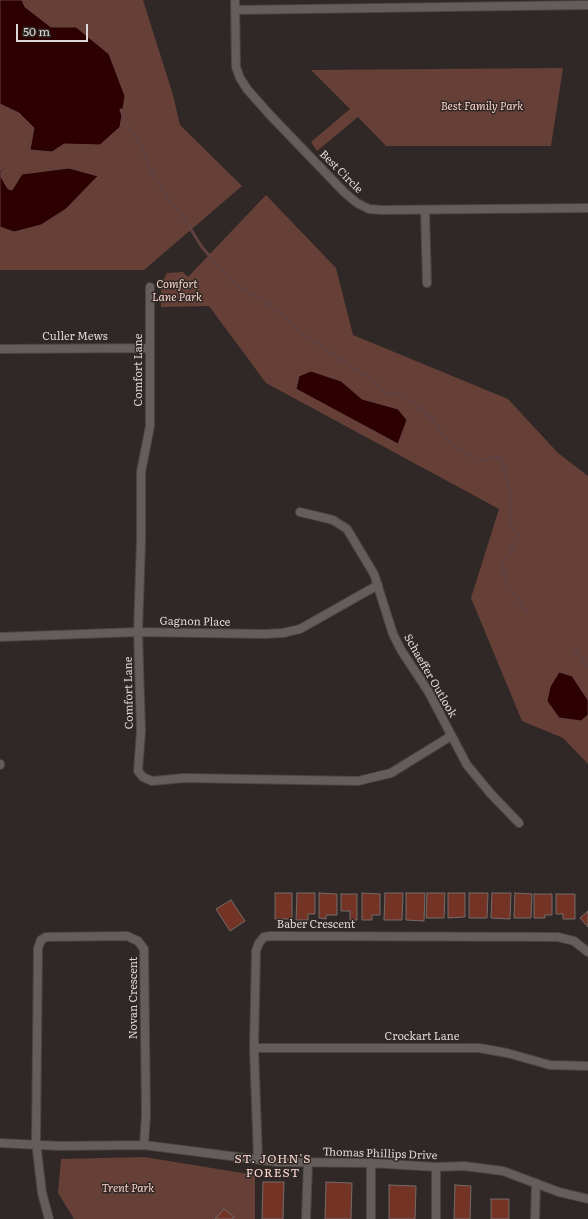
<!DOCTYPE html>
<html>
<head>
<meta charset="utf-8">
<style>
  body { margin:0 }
  #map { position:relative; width:588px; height:1219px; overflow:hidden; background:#2f2826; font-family:Literata,serif }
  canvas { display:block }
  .scale { position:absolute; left:16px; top:24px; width:72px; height:18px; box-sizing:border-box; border:2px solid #ddd8d7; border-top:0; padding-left:5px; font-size:12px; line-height:14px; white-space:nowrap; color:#ddd8d7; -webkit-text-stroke:3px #2f2826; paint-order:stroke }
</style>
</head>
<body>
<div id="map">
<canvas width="588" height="1219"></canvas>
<div class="scale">50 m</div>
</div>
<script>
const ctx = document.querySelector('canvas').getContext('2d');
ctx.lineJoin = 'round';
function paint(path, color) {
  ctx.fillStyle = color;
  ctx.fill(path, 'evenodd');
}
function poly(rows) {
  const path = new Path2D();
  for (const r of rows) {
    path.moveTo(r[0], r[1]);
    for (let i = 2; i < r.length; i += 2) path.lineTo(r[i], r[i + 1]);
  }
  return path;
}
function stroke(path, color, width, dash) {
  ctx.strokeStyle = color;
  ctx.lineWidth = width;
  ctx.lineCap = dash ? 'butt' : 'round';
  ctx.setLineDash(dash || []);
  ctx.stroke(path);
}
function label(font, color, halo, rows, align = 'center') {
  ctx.font = font + ' Literata,serif';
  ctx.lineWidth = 3;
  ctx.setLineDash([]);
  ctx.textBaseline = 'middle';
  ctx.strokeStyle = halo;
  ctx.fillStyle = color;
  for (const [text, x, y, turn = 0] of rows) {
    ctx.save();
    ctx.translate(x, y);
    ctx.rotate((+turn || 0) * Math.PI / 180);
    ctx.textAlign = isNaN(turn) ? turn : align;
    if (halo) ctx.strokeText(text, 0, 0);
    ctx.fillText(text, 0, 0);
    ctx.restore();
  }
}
paint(poly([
  [0,0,143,0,173,95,180,125,242,186,144,270,0,270],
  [563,68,551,146,386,146,358,117,317,151,311,142,350,109,311,70],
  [266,195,336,268,353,335,508,399,558,453,588,476,588,764,563,738,522,721,471,598,499,509,266,383,209,306,161,307,161,284,167,273,183,272,188,277],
  [144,1157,255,1175,255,1219,74,1219,58,1193,61,1159]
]), '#664037');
const water = poly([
  [0,0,22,0,25,7,51,27,76,27,109,54,125,96,120,127,100,145,64,144,52,152,30,150,34,128,19,113,0,104,0,0],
  [9,165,1,172,1,177,8,189,12,190,22,174,69,168,98,176,66,209,41,225,14,232,0,227,0,171,9,165],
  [311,371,341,381,362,399,398,409,407,420,398,444,296,389,299,376,311,371],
  [559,672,572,676,588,700,588,715,581,721,559,718,547,701,550,687,559,672]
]);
paint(water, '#2c0100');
stroke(water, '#614240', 1);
stroke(poly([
  [121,110,126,123,141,146,152,172,166,196,181,214,202,247,229,279,251,295,259,298,275,309,309,339,325,348,353,369,373,379,387,395,399,394,412,402,430,417,438,427,444,438,463,452,478,461,501,457,512,496,509,504,510,523,519,537,502,564,507,585,527,612],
  [574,648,588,667]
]), '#614240', 3);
const building = poly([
  [275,893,292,893,292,919,275,919,275,893],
  [297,893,315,893,315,914,308,914,308,920,296,920,297,893],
  [319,893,337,894,337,915,326,915,326,919,319,918,319,893],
  [362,893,380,894,380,915,372,915,372,920,362,920,362,893],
  [385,893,403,893,402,920,384,920,385,893],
  [406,893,425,893,424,921,406,920,406,893],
  [427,893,445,893,444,918,426,918,427,893],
  [448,893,465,893,465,917,448,918,448,893],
  [469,893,488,893,487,918,469,918,469,893],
  [492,893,511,893,510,919,491,918,492,893],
  [515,893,532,894,531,918,514,918,515,893],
  [341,894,357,894,357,920,350,920,350,911,341,911,341,894],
  [534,894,552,894,552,915,545,915,545,918,534,918,534,894],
  [556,894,575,894,575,919,563,919,563,914,556,914,556,894],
  [231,900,245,921,230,931,216,909,231,900],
  [588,911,588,927,580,918,588,911],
  [263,1182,284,1182,283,1219,262,1219,263,1182],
  [326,1182,352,1183,351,1219,325,1219,326,1182],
  [389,1185,416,1186,415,1219,389,1219,389,1185],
  [455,1185,471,1186,470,1219,454,1219,455,1185],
  [491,1199,509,1199,509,1219,491,1219,491,1199],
  [224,1209,234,1217,232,1219,215,1219,224,1209]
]);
paint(building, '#733426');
stroke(building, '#746b69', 1);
const minor = poly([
  [235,0,236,67,240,78,247,89,270,115,345,193,357,203,369,209,383,210,588,208],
  [235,10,588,5],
  [425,211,427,283],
  [150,287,150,426,141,472,141,540,138,632,141,731,138,771,143,777,152,781,184,778,358,781,391,773,451,736],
  [0,349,150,348],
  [300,512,333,520,347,529,374,574,393,634,401,650,428,691,467,765,491,794,519,823],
  [0,637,138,632,264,634,283,633,300,629,378,585],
  [0,764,0,765],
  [254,1048,479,1048,507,1053,550,1065,588,1066],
  [0,1143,60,1146,144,1145,277,1162,371,1163,436,1167,464,1166,503,1171,559,1192,588,1199],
  [258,1159,254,1048,256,951,259,943,264,937,270,936,558,937,574,941,588,952],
  [49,1219,42,1193,36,1142,38,948,41,940,46,937,127,936,138,941,144,949,146,1115,144,1145],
  [306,1219,308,1163],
  [371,1219,371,1163],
  [436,1219,436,1167],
  [535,1219,536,1183]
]);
stroke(minor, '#4a4543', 10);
stroke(minor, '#655d5b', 8);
label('italic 11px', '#fbd2c8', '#2f2826', [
  ["Best Family Park",482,107],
  ["Comfort",177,285],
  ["Lane Park",177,298],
  ["Trent Park",128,1189]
]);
label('11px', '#ddd8d7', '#2f2826', [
  ["Best Circle",341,172,45],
  ["Culler Mews",75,337],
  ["Comfort Lane",139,370,-90],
  ["Gagnon Place",195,622,1],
  ["Schaeffer Outlook",430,676,60],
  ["Comfort Lane",129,693,-91],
  ["Baber Crescent",316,925],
  ["Novan Crescent",134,998,-90],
  ["Crockart Lane",422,1037],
  ["Thomas Phillips Drive",380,1154,2]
]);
ctx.letterSpacing = '1px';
label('12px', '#fcdad2', '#2f2826', [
  ["ST. JOHN'S",273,1159],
  ["FOREST",273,1173]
]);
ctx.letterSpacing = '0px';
</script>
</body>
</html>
